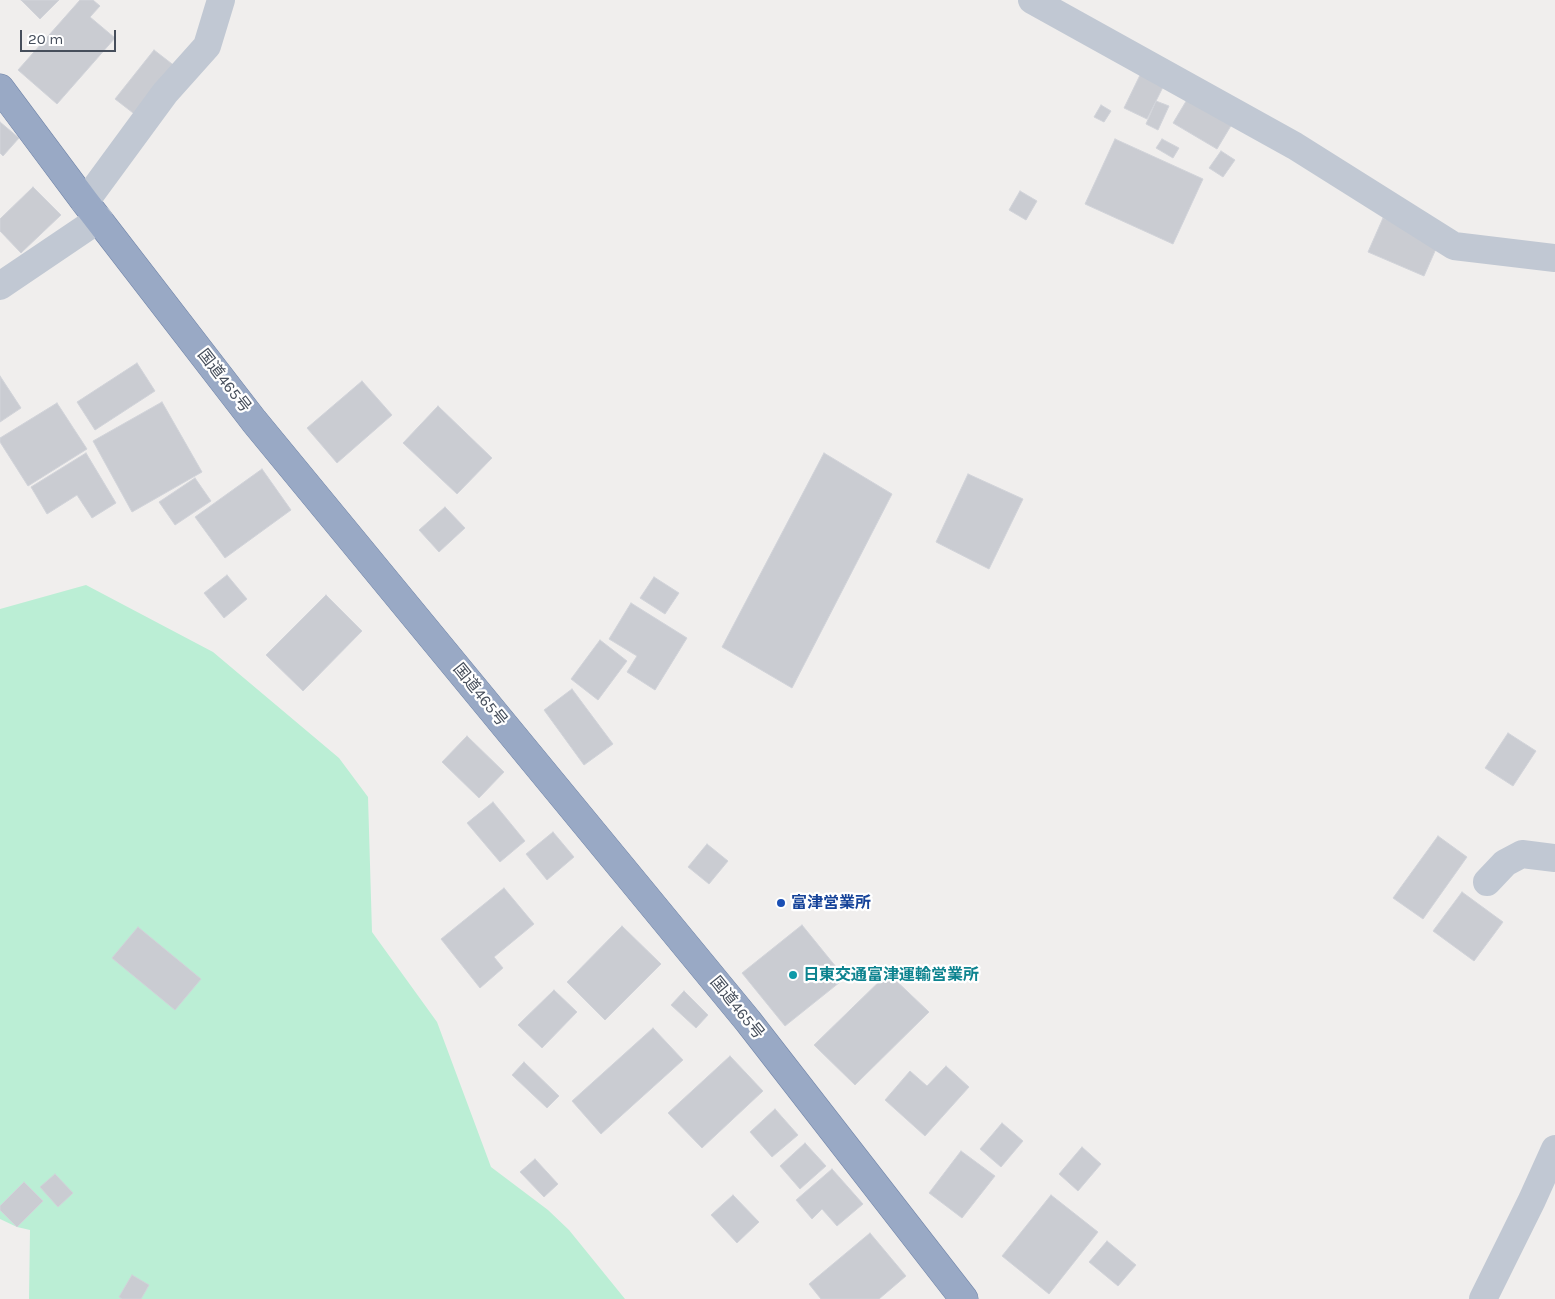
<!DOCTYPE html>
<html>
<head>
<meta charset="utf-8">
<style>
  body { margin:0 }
  #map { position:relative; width:1555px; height:1299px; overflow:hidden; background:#f0eeed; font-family:Karla,sans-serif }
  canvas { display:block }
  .scale { position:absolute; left:20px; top:30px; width:96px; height:22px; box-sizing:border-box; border:2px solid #464e5b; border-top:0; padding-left:6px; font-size:15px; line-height:18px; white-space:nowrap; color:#464e5b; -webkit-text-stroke:4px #fff; paint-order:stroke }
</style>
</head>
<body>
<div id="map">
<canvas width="1555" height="1299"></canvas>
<div class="scale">20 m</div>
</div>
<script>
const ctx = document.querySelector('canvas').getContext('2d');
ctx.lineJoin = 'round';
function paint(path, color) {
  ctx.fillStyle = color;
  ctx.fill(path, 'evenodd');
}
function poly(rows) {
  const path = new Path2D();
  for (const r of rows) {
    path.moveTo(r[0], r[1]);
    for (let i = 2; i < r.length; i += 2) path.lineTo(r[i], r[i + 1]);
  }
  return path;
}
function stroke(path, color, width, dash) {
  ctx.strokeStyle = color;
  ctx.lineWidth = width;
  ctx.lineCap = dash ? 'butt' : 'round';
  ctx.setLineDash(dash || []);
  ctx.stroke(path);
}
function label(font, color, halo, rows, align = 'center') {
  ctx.font = font + ' Karla,"Noto Sans JP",sans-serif';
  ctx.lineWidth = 4.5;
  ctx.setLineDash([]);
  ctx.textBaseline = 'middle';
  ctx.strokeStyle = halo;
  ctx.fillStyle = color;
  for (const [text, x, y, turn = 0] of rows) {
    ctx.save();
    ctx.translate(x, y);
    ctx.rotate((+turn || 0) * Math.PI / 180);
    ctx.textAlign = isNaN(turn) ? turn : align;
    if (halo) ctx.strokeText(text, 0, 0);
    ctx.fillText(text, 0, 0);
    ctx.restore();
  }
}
paint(poly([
  [86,585,213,652,339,758,368,797,372,932,437,1022,491,1167,548,1210,569,1230,625,1299,29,1299,30,1230,17,1227,0,1219,0,609]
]), '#bbeed5');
const building = poly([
  [21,0,59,0,40,19,21,0],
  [80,0,93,0,100,6,90,17,115,38,57,104,18,70,80,0],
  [154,50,176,67,137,116,115,99,154,50],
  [1142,71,1165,83,1147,119,1124,108,1142,71],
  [1188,98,1232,124,1217,149,1173,123,1188,98],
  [1156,101,1169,106,1158,130,1146,124,1156,101],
  [1101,105,1111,111,1104,122,1094,117,1101,105],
  [0,122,19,138,3,156,0,153,0,122],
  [1115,139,1203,179,1173,244,1085,204,1115,139],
  [1162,139,1179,148,1173,158,1156,148,1162,139],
  [1221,151,1235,160,1223,177,1209,168,1221,151],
  [33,187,61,215,21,253,0,231,0,219,33,187],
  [1020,191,1037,201,1026,220,1009,210,1020,191],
  [1383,218,1439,242,1424,276,1368,252,1383,218],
  [137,363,155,391,95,430,77,402,137,363],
  [0,376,21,408,0,422,0,376],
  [362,381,392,415,337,463,307,428,362,381],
  [162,402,202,472,132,512,93,441,162,402],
  [57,403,87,449,28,486,0,442,0,438,57,403],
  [438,406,492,458,457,494,403,443,438,406],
  [86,453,116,503,92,518,77,495,47,514,31,487,86,453],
  [824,453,892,494,792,688,722,647,824,453],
  [262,469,291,510,225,558,195,517,262,469],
  [968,474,1023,499,989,569,936,542,968,474],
  [195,478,211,501,175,525,159,502,195,478],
  [445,507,465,528,439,552,419,530,445,507],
  [227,575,247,599,224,618,204,593,227,575],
  [654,577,679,593,665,614,640,598,654,577],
  [326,595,362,631,303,691,266,655,326,595],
  [631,603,687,638,655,690,627,672,637,656,609,639,631,603],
  [600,640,627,661,598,700,571,679,600,640],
  [572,689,613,744,584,765,544,710,572,689],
  [1508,733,1536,751,1513,786,1485,768,1508,733],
  [467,736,504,772,479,798,442,762,467,736],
  [493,802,525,841,500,862,467,823,493,802],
  [553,832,574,857,547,880,526,854,553,832],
  [1438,836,1467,857,1423,919,1393,898,1438,836],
  [707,844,728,861,709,884,688,867,707,844],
  [504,888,534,924,494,957,503,968,480,988,441,939,504,888],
  [1462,892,1503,922,1474,961,1433,931,1462,892],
  [802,925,845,978,785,1026,742,973,802,925],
  [622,926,661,964,605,1020,567,982,622,926],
  [138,927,201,979,175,1010,112,958,138,927],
  [888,973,929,1012,855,1085,814,1045,888,973],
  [554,990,577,1012,542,1048,518,1025,554,990],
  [684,991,708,1015,696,1028,671,1005,684,991],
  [653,1028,683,1060,601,1134,572,1101,653,1028],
  [730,1056,763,1091,702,1148,668,1113,730,1056],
  [524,1062,559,1096,547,1108,512,1075,524,1062],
  [946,1066,969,1087,925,1136,885,1100,910,1071,927,1086,946,1066],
  [775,1109,798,1135,772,1157,750,1132,775,1109],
  [1002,1123,1023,1141,1001,1167,980,1149,1002,1123],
  [805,1143,826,1166,800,1189,780,1166,805,1143],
  [1082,1147,1101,1164,1078,1191,1059,1174,1082,1147],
  [961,1151,995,1176,962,1218,929,1193,961,1151],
  [535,1159,558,1184,544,1197,520,1172,535,1159],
  [832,1169,863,1204,837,1226,822,1209,812,1219,796,1200,832,1169],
  [55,1174,73,1193,58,1207,40,1187,55,1174],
  [24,1182,43,1201,17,1227,0,1210,0,1206,24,1182],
  [733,1195,759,1222,737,1243,711,1215,733,1195],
  [1051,1195,1098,1232,1049,1294,1002,1256,1051,1195],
  [870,1233,906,1276,879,1299,821,1299,809,1284,870,1233],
  [1107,1241,1136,1265,1118,1286,1089,1262,1107,1241],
  [132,1275,149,1285,141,1299,122,1299,119,1297,132,1275]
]);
paint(building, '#caccd2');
stroke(building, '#d1d3d9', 1);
const trunk = poly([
  [0,88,85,202,254,421,748,1021,964,1299]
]);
stroke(trunk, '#7084a8', 29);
stroke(poly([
  [1032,0,1295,146,1454,246,1555,258],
  [85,202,165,93,207,46,221,0],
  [0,286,99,219],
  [1487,882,1505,863,1522,854,1555,858],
  [1483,1299,1532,1200,1555,1149]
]), '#c1c8d3', 28);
stroke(trunk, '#99a9c5', 28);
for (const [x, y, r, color] of [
  [781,903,5,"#1a4fb4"],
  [793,975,5,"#0f9aa8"]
]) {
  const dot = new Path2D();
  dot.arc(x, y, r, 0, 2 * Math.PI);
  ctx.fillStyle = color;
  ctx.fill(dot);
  stroke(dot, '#fff', 2);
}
label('16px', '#464e5b', '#fff', [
  ["国道465号",224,381,52],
  ["国道465号",480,695,51],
  ["国道465号",737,1008,51]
]);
label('bold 16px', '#164399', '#fff', [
  ["富津営業所",791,903]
], 'left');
label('bold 16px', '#0d838f', '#fff', [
  ["日東交通富津運輸営業所",803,975]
], 'left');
</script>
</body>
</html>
